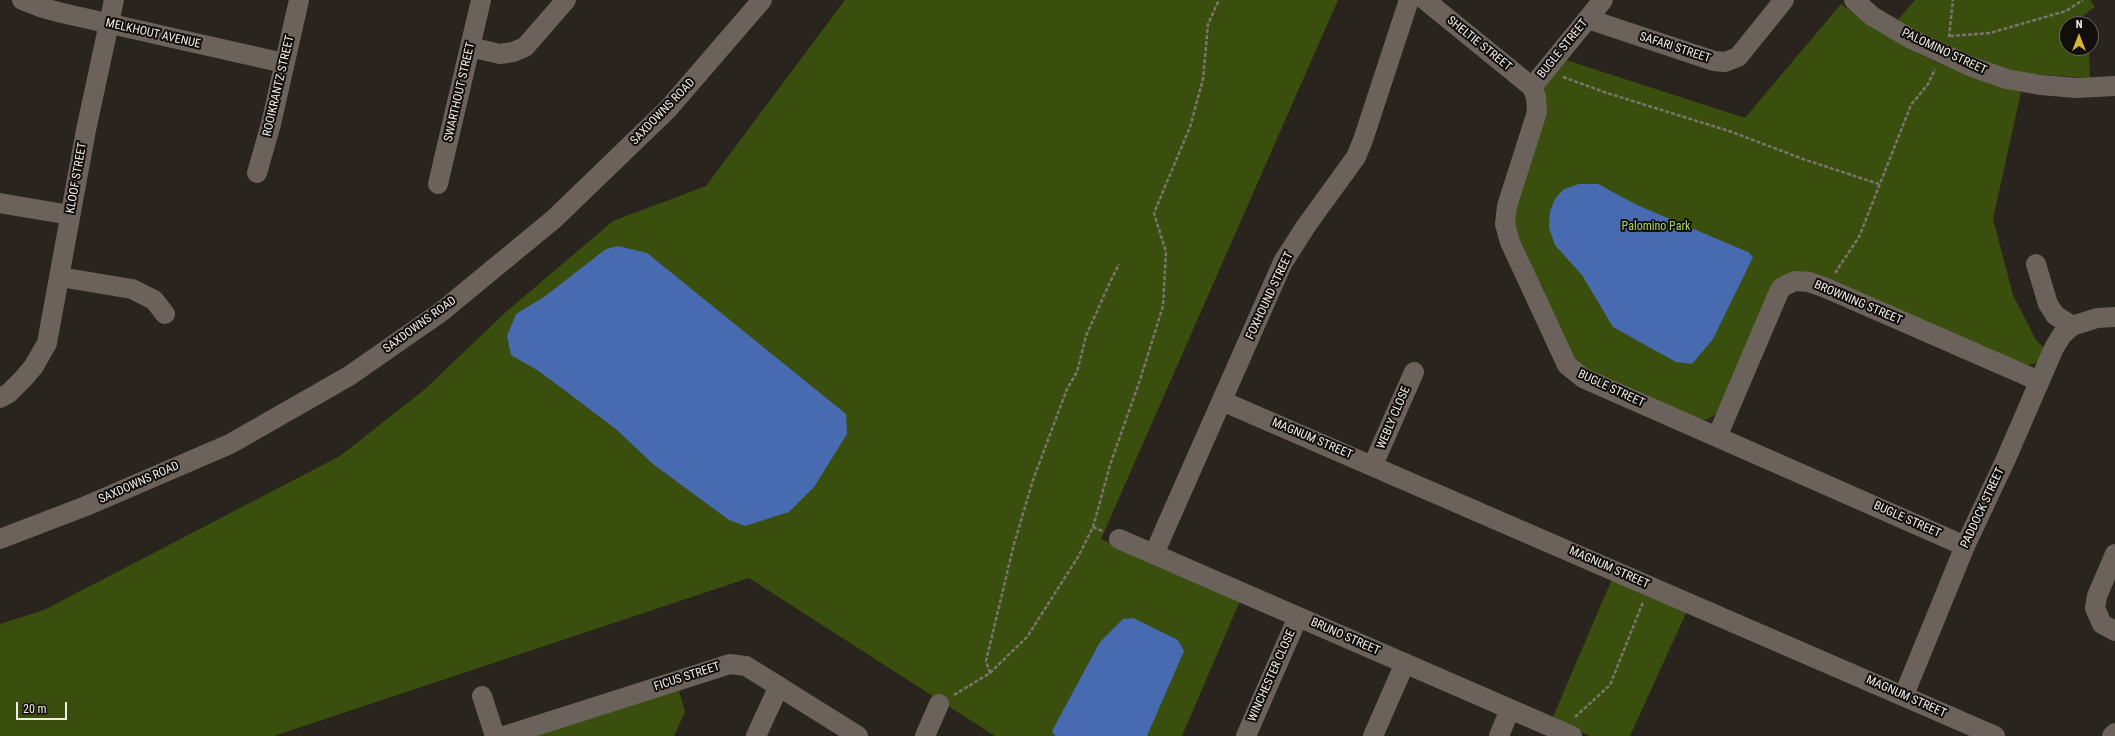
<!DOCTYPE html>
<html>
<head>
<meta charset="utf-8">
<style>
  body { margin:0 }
  #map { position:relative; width:2115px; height:736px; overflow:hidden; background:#2a241e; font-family:"Roboto Condensed",sans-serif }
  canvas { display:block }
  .north { position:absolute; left:2059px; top:16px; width:40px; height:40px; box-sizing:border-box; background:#110e0b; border:1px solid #6a6763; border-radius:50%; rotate:0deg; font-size:11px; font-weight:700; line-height:16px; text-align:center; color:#f0ece8 }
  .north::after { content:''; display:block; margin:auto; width:14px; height:18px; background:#d9b334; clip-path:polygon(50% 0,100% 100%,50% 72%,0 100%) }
  .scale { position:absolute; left:16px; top:702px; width:51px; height:18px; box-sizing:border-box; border:2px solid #f0ece8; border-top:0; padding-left:5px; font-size:12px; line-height:14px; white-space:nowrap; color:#f0ece8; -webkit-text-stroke:3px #110e0b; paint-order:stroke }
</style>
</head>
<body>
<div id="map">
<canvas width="2115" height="736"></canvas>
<div class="north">N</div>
<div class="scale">20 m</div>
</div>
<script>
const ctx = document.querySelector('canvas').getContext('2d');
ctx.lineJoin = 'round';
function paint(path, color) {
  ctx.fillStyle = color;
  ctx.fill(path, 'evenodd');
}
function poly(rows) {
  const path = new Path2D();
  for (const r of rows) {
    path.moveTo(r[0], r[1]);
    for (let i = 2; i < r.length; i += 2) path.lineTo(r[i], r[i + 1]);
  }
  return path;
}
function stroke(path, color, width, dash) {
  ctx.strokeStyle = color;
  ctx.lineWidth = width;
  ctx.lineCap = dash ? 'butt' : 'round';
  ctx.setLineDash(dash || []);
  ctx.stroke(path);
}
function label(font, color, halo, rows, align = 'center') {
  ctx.font = font + ' "Roboto Condensed",sans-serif';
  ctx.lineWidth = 4;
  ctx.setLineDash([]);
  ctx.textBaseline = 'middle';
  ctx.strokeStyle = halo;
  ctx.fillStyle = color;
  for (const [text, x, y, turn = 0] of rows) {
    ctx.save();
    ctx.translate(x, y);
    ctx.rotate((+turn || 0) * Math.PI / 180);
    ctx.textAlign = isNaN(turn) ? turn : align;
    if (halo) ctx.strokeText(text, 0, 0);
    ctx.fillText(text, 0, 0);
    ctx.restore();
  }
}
paint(poly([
  [845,0,1338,0,1101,539,1240,601,1182,736,995,736,749,578,274,736,0,736,0,624,44,610,340,456,424,390,507,311,613,221,706,186],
  [1915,0,2090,0,2095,7,2077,20,2080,24,2067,24,2067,48,2089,48,2090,78,2029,74,1989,64,1919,33,1897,21],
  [1841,4,1863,20,1909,49,1936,62,1992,84,2021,92,1993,219,2013,295,2036,340,2045,349,2040,359,2036,363,2025,366,1796,273,1719,412,1708,419,1701,420,1591,375,1574,360,1512,221,1544,86,1563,59,1745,118],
  [1612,579,1687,611,1630,736,1590,736,1552,719],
  [678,687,685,712,674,736,531,736]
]), '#3a4f0d');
paint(poly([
  [1579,184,1598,184,1637,205,1748,252,1753,257,1713,339,1692,364,1676,362,1613,327,1582,275,1555,245,1549,228,1550,211,1555,199,1564,189],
  [618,246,647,253,846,414,847,434,814,487,789,512,745,526,729,520,653,464,617,430,567,392,537,370,511,355,507,336,516,314,544,297,606,249],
  [1133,618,1178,640,1184,651,1147,736,1055,736,1052,731,1100,642,1123,619]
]), '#486ab1');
stroke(poly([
  [1950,36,1990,33,2066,11,2083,0],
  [1949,37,1953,0],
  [1563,77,1607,93,1729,131,1803,159,1879,184],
  [1835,273,1859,237,1911,105,1928,84,1935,69],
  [1093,527,1104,532],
  [990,673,986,661,1014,544,1033,480,1067,389,1077,372,1086,336,1110,282,1119,264],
  [954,695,990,673,1027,637,1078,557,1093,527,1110,465,1140,380,1163,306,1166,252,1154,213,1190,127,1203,79,1208,24,1219,0],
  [1575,717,1610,685,1643,602]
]), '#7a756f', 2.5, [4, 2]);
stroke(poly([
  [22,0,40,7,62,13,284,63],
  [1425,0,1532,87],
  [1854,0,1872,16,1911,39,1972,67,2007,79,2040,85,2077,88,2115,86],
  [1588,19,1714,61,1725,62,1738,57,1784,0],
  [470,47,500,54,513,52,525,47,566,0],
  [1532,87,1536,97,1537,112,1507,206,1505,224,1510,242,1567,365,1583,378,1965,546],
  [1532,87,1603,0],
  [257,173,271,124,299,0],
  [438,184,481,0],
  [0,203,70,215],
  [2036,264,2048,304,2055,315,2072,326],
  [60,277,132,289,154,300,165,314],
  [0,398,9,393,23,379,34,366,47,343,86,130,114,0],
  [1222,401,1995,736],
  [1717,437,1778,294,1782,287,1795,281,1809,282,1826,288,2039,381],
  [1373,465,1414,372],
  [0,539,86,506,230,444,349,376,441,312,554,219,668,109,762,0],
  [1119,539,1572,736],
  [1154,554,1283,262,1306,226,1356,157,1363,140,1409,0],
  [2115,554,2097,596,2095,608,2102,624,2115,631],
  [1904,695,1965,546,2005,461,2054,348,2062,335,2072,326,2097,318,2115,317],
  [482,696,495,736],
  [504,736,730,664,746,666,858,736],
  [756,736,779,686],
  [925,736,939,704],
  [1246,736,1298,617],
  [1373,736,1405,663],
  [1499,736,1510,709],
  [2112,736,2115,733]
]), '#6a625b', 20);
label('12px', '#f0ece8', '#110e0b', [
  ["MELKHOUT AVENUE",153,34,13],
  ["SHELTIE STREET",1479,44,39],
  ["SAFARI STREET",1675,48,18],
  ["BUGLE STREET",1563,49,-51],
  ["PALOMINO STREET",1944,52,25],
  ["ROOIKRANTZ STREET",279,86,-77],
  ["SWARTHOUT STREET",460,92,-77],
  ["SAXDOWNS ROAD",663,112,-46],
  ["KLOOF STREET",77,178,-80],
  ["FOXHOUND STREET",1270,296,-65],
  ["BROWNING STREET",1858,303,23],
  ["SAXDOWNS ROAD",420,325,-36],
  ["BUGLE STREET",1611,389,25],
  ["WEBLY CLOSE",1394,418,-67],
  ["MAGNUM STREET",1312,439,23],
  ["SAXDOWNS ROAD",139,483,-24],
  ["PADDOCK STREET",1983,508,-65],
  ["BUGLE STREET",1907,520,24],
  ["MAGNUM STREET",1609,568,24],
  ["BRUNO STREET",1345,637,24],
  ["WINCHESTER CLOSE",1272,676,-66],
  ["FICUS STREET",687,677,-18],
  ["MAGNUM STREET",1906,697,24]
]);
label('12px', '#aad564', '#110e0b', [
  ["Palomino Park",1656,227]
]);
</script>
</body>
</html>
